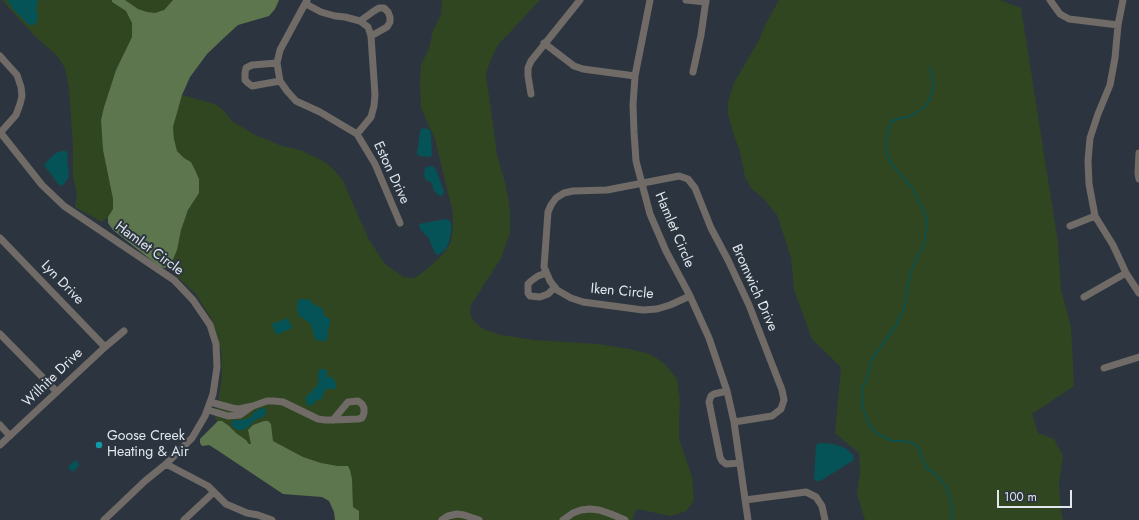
<!DOCTYPE html>
<html>
<head>
<meta charset="utf-8">
<style>
  body { margin:0 }
  #map { position:relative; width:1139px; height:520px; overflow:hidden; background:#2c353f; font-family:Jost,sans-serif }
  canvas { display:block }
  .scale { position:absolute; left:997px; top:490px; width:75px; height:18px; box-sizing:border-box; border:2px solid #e1e7ed; border-top:0; padding-left:5px; font-size:12px; line-height:14px; white-space:nowrap; color:#e1e7ed; -webkit-text-stroke:3px #2c353f; paint-order:stroke }
</style>
</head>
<body>
<div id="map">
<canvas width="1139" height="520"></canvas>
<div class="scale">100 m</div>
</div>
<script>
const ctx = document.querySelector('canvas').getContext('2d');
ctx.lineJoin = 'round';
function paint(path, color) {
  ctx.fillStyle = color;
  ctx.fill(path, 'evenodd');
}
function poly(rows) {
  const path = new Path2D();
  for (const r of rows) {
    path.moveTo(r[0], r[1]);
    for (let i = 2; i < r.length; i += 2) path.lineTo(r[i], r[i + 1]);
  }
  return path;
}
function stroke(path, color, width, dash) {
  ctx.strokeStyle = color;
  ctx.lineWidth = width;
  ctx.lineCap = dash ? 'butt' : 'round';
  ctx.setLineDash(dash || []);
  ctx.stroke(path);
}
function label(font, color, halo, rows, align = 'center') {
  ctx.font = font + ' Jost,sans-serif';
  ctx.lineWidth = 4;
  ctx.setLineDash([]);
  ctx.textBaseline = 'middle';
  ctx.strokeStyle = halo;
  ctx.fillStyle = color;
  for (const [text, x, y, turn = 0] of rows) {
    ctx.save();
    ctx.translate(x, y);
    ctx.rotate((+turn || 0) * Math.PI / 180);
    ctx.textAlign = isNaN(turn) ? turn : align;
    if (halo) ctx.strokeText(text, 0, 0);
    ctx.fillText(text, 0, 0);
    ctx.restore();
  }
}
paint(poly([
  [2,0,112,0,112,2,126,11,132,23,132,37,116,70,104,106,101,120,103,150,113,199,113,209,108,217,102,222,75,207,77,194,73,176,73,146,71,118,69,88,65,68,57,56,34,35],
  [125,0,173,0,164,10,155,13,147,12,138,9],
  [442,0,540,0,498,45,490,61,486,74,497,155,506,186,510,211,510,233,501,258,471,305,470,314,474,322,485,330,501,335,533,340,598,344,629,349,650,354,665,364,677,379,680,401,679,419,679,439,692,477,694,501,686,511,671,516,637,509,632,520,359,520,359,511,353,507,352,479,348,466,338,466,321,463,303,457,273,441,271,424,248,433,251,438,252,444,249,444,246,440,236,433,222,421,218,421,215,419,220,391,222,374,221,349,211,318,195,293,173,273,172,262,177,250,181,230,188,210,199,193,191,162,184,158,177,151,174,139,173,127,182,95,215,104,224,111,232,121,255,135,282,146,300,150,325,162,333,169,342,179,369,240,386,265,404,277,415,278,427,269,445,252,451,242,453,227,453,213,435,139,421,108,420,83,421,65,429,49,433,31,441,15],
  [779,0,1000,0,1021,8,1058,243,1061,290,1071,327,1074,386,1032,414,1038,433,1054,439,1063,456,1059,484,1061,511,1063,520,865,520,857,494,860,473,859,453,835,433,841,367,812,339,794,290,791,257,777,215,763,198,751,188,745,177,740,152,733,132,728,115,728,102,734,83,759,40,764,27]
]), '#304621');
paint(poly([
  [112,0,125,0,138,9,147,12,155,13,164,10,173,0,279,0,275,9,269,16,238,25,227,35,207,54,190,77,182,95,173,127,174,139,177,151,184,158,191,162,195,170,199,179,199,193,188,210,181,230,177,250,172,262,165,268,160,267,113,230,108,223,108,217,113,209,113,199,103,150,101,120,104,107,116,70,132,37,132,23,126,11,112,2],
  [218,421,222,421,229,426,236,433,246,440,249,444,251,444,248,430,253,425,264,421,268,421,271,424,273,441,303,457,321,463,338,466,348,466,350,470,352,479,353,507,359,511,359,520,335,520,334,512,329,501,322,497,283,494,217,450,209,445,202,446,200,443,200,439]
]), '#5e764e');
paint(poly([
  [7,0,38,0,36,12,38,14,38,17,36,23,33,25,29,25,14,10],
  [424,128,430,130,431,135,432,155,430,157,419,156,417,153,420,132,421,129],
  [62,151,66,151,68,155,67,159,69,176,67,180,62,186,58,184,44,165,52,156,58,152],
  [430,166,433,166,436,170,444,192,442,196,438,195,433,189,432,183,426,180,424,175,425,168],
  [446,219,450,221,451,224,451,232,449,243,445,250,438,255,435,253,428,237,420,229,419,224],
  [302,299,310,300,313,304,323,309,324,316,329,318,330,321,330,325,328,329,327,340,324,341,320,341,316,340,314,335,310,323,299,316,297,309,297,304,298,300],
  [288,318,292,328,276,335,272,324],
  [322,369,324,369,327,371,327,375,328,377,333,378,336,384,336,388,334,389,326,389,324,391,322,399,317,400,312,405,310,406,307,405,305,398,317,386,319,382,318,376,319,370],
  [261,408,264,408,266,410,265,416,255,420,246,429,241,430,237,430,232,426,231,423,234,420,242,420,251,417,253,413],
  [820,443,833,444,845,448,853,455,854,460,820,481,817,481,814,479,816,445],
  [76,460,79,465,74,471,72,471,68,468,68,467,74,461]
]), '#055357');
stroke(poly([
  [931,68,933,87,930,99,924,107,909,117,900,118,892,121,887,132,886,145,887,153,891,163,912,188,925,213,927,224,924,245,916,259,910,274,907,287,905,305,903,312,900,316,897,324,872,359,866,381,862,389,863,408,868,422,876,433,892,441,905,441,913,443,919,448,924,463,928,469,935,473,946,487,950,496,952,511,952,520]
]), '#055357', 1.5);
stroke(poly([
  [307,0,280,50,277,63,280,81,287,91,296,101,320,112,357,134,375,164,400,223],
  [650,0,635,76,633,105,634,132,636,161,650,214,666,251,690,296,709,338,727,391,734,422,748,520],
  [686,0,706,2],
  [1050,0,1060,14,1069,19,1118,25],
  [1123,0,1118,25,1115,58,1110,85,1098,114,1090,138,1088,161,1089,184,1095,216,1113,245,1126,273,1139,293],
  [306,4,321,12,335,16,345,17,360,21,368,27,371,36,375,95,374,106,371,117,357,134],
  [360,21,374,11,379,8,384,8,388,12,390,17,390,22,387,27,371,36],
  [544,43,574,66,583,69,635,76],
  [0,56,17,75,21,87,22,96,20,104,16,115,0,133],
  [277,63,252,65,246,68,245,73,245,80,248,83,252,86,280,81],
  [693,72,701,35,706,0],
  [531,94,528,76,528,68,531,61,580,0],
  [0,132,42,185,64,206,174,280,193,300,210,325,216,344,217,367,213,394,205,416,192,438,166,464,145,481,104,520],
  [1139,153,1138,173,1139,179],
  [1070,226,1095,216],
  [0,238,105,347],
  [546,273,538,276,531,281,528,284,528,293,530,296,540,297,548,294,555,287],
  [690,296,670,305,657,309,643,310,583,302,571,298,557,290,550,281,544,267,548,212,551,205,556,198,564,193,573,191,607,190,679,176,688,179,695,188,711,228,728,260,749,305,782,390,784,400,781,409,772,416,734,422],
  [1084,297,1126,273],
  [0,334,57,392],
  [1104,368,1139,357],
  [727,391,714,394,711,396,709,402,720,457,722,461,726,464,740,463],
  [210,402,232,408,239,409,253,406,267,401,274,401,283,402,318,419,325,420,333,420,358,419,362,418,364,413,364,408,362,404,358,401,348,402,333,420],
  [208,410,228,416,240,415,250,408],
  [0,425,10,436],
  [0,445,105,347,124,331],
  [166,464,208,486,226,504,247,513,258,515,272,520],
  [745,500,806,492,816,497,822,506,825,520],
  [184,520,214,492],
  [442,520,448,516,457,514,464,515,479,520],
  [563,520,573,513,581,510,590,509,599,510,611,514,625,520]
]), '#706b66', 7);
for (const [x, y, r, color] of [
  [99,445,4,"#0f9aa8"]
]) {
  const dot = new Path2D();
  dot.arc(x, y, r, 0, 2 * Math.PI);
  ctx.fillStyle = color;
  ctx.fill(dot);
  stroke(dot, '#2c353f', 1.5);
}
label('14px', '#e1e7ed', '#2c353f', [
  ["Eston Drive",391,173,65],
  ["Hamlet Circle",674,230,67],
  ["Hamlet Circle",149,249,36],
  ["Lyn Drive",62,283,46],
  ["Bromwich Drive",754,288,66],
  ["Iken Circle",622,292,5],
  ["Wilhite Drive",53,378,-44]
]);
label('14px', '#e1e7ed', '#2c353f', [
  ["Goose Creek",107,437],
  ["Heating & Air",107,453]
], 'left');
</script>
</body>
</html>
